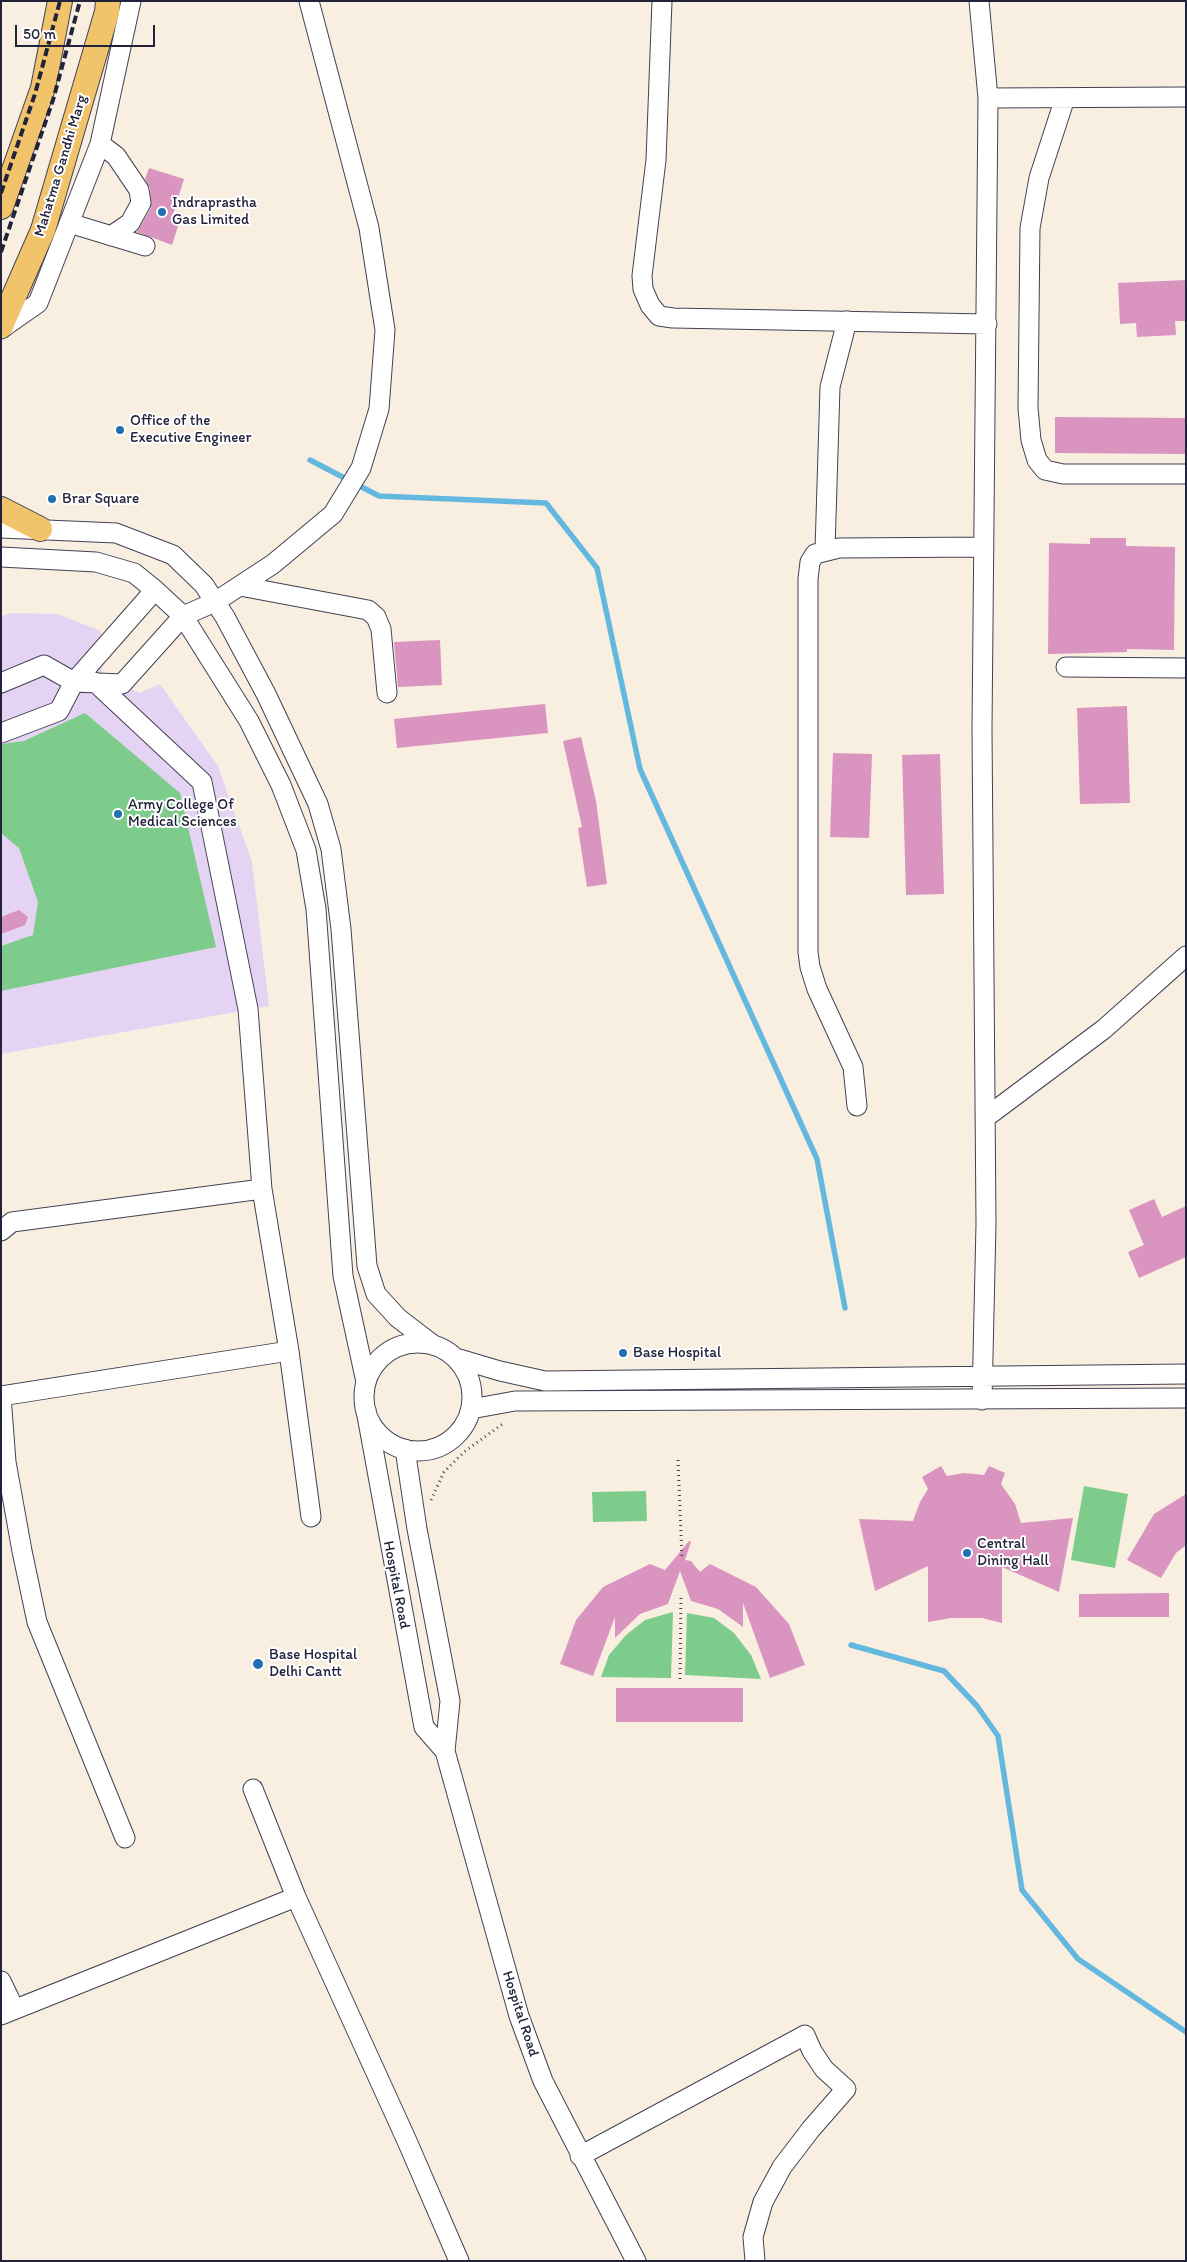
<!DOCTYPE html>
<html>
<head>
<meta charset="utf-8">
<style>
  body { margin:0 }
  #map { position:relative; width:1187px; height:2262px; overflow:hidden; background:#f9efe1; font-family:Itim,sans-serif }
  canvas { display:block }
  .frame { position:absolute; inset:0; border:2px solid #22223b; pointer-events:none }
  .scale { position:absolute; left:15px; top:25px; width:140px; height:22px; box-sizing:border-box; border:2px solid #22223b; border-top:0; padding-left:6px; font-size:15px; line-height:18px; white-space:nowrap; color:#22223b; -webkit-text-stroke:4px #fff; paint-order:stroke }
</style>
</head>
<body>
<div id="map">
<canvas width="1187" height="2262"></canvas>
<div class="frame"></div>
<div class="scale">50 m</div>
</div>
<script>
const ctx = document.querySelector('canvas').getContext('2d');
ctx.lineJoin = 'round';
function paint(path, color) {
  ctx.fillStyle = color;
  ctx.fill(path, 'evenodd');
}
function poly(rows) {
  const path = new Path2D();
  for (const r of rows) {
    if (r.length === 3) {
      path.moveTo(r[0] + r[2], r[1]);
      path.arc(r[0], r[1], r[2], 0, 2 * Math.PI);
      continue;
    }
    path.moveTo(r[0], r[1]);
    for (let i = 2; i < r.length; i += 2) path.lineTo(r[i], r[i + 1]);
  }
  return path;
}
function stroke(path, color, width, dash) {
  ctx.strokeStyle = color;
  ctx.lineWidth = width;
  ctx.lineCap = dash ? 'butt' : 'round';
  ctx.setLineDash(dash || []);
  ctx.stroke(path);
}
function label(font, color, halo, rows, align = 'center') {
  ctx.font = font + ' Itim,sans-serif';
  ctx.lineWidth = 4;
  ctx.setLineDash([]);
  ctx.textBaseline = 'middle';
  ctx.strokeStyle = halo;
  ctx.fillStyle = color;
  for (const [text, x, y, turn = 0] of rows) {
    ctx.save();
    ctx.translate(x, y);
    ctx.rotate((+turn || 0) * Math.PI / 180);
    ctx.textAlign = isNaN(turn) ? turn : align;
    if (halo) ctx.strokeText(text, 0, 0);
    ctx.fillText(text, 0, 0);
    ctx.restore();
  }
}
paint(poly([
  [9,613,57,614,101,631,102,672,139,693,160,684,218,766,252,862,269,1006,1,1054,1,617]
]), '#e4d3f2');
paint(poly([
  [85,713,180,793,216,947,1,991,1,946,33,935,38,902,19,848,1,833,1,744,24,741],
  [1084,1486,1128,1494,1115,1568,1071,1560],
  [646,1491,647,1521,593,1522,592,1492],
  [673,1612,671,1678,601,1677,609,1655,626,1635,645,1620],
  [687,1613,714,1618,734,1633,751,1655,761,1679,685,1675]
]), '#7ecc8b');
stroke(poly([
  [310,460,379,496,546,503,597,568,640,769,817,1159,845,1308],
  [851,1645,944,1671,977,1706,998,1736,1022,1890,1078,1959,1186,2032]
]), '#64b8e0', 5.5);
paint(poly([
  [149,168,184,179,171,221,179,223,172,245,137,232,151,208,150,188,145,179],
  [1186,280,1186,321,1175,321,1176,335,1137,337,1136,323,1120,324,1118,283],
  [1055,417,1186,418,1186,454,1055,453],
  [1090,538,1126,538,1126,546,1175,547,1174,650,1127,649,1127,652,1048,654,1049,543,1090,544],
  [440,640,442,685,398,687,394,642],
  [545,704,548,733,397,748,394,719],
  [1127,706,1130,803,1080,804,1077,708],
  [581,737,596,801,607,884,587,887,578,828,582,827,563,741],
  [833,753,872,754,869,838,830,837],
  [940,754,944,894,906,895,902,755],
  [19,910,28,917,25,925,1,934,1,917],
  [1154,1199,1162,1217,1186,1206,1186,1257,1139,1278,1128,1252,1144,1245,1129,1210],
  [941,1466,947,1476,964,1473,984,1475,989,1466,1005,1473,1001,1484,1015,1504,1021,1523,1073,1518,1059,1592,1002,1567,1002,1623,982,1618,951,1618,928,1622,928,1566,875,1591,859,1519,913,1521,920,1502,928,1489,922,1477],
  [1186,1494,1186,1545,1176,1553,1161,1578,1127,1560,1154,1514],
  [689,1541,691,1542,685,1560,691,1561,700,1572,710,1564,756,1587,789,1624,805,1665,770,1678,743,1603,743,1627,718,1609,691,1601,680,1571,668,1604,640,1614,615,1638,615,1617,593,1676,560,1664,576,1620,603,1587,650,1564,665,1570],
  [1169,1593,1169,1617,1079,1617,1079,1594],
  [616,1688,743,1688,743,1722,616,1722]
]), '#da94c0');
const minor = poly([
  [662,1,656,160,642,276,643,289,650,305,659,316,673,318,987,324],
  [979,1,988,98,982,729,986,1224,982,1400],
  [988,98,1186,97],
  [1065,98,1039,178,1030,228,1028,408,1031,440,1037,460,1045,470,1063,474,1186,474],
  [100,144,116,156,139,190,141,203,130,223,111,236],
  [69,223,145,246],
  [1,329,38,303,100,144,131,1],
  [1,528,116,533,173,555,204,585,225,617,266,694,318,804,331,849,341,929,367,1266,376,1294,398,1318,432,1344],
  [825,550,830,387,847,321],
  [1,557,96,562,134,573,155,590,183,616,249,721,281,785,306,850,316,909,343,1276,366,1382],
  [240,586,368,610,376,617,381,629,387,693],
  [1066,667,1186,668],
  [95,682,202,782,248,1009,262,1189,289,1351,311,1517],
  [1,683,44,665,74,682,155,590],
  [1,733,59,711,74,682,122,684,183,616,215,602,273,564,333,514,361,468,379,409,385,330,369,228,309,1],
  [857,1106,853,1067,817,989,810,967,808,952,808,579,810,562,815,554,839,548,984,547],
  [985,1118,1104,1029,1186,956],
  [1,1231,12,1222,262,1189],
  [418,1397,54],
  [456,1358,500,1371,545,1381,1186,1374],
  [1,1396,289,1351],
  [1,1396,6,1462,1,1467],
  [471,1409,515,1401,1186,1398],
  [366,1410,424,1727,445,1751],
  [405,1449,417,1529,450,1701,445,1751,519,2016,543,2081,636,2261],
  [6,1462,22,1551,37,1622,125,1838],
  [253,1789,296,1897,407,2141,459,2261],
  [1,1981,14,2008],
  [1,2015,296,1897],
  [580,2156,805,2035,812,2051,824,2069,846,2089,811,2129,782,2167,763,2202,753,2237,755,2261]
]);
const major = poly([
  [1,207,43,88,60,1],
  [1,326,43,230,107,12,108,1],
  [1,509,40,529]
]);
stroke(minor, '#424154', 21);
stroke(major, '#424154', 26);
stroke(poly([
  [678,1460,682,1559],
  [431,1500,444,1472,464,1452,504,1423],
  [680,1679,681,1596]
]), '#424154', 3, [1, 4]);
stroke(minor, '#fff', 19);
stroke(major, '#f1c36a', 24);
stroke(poly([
  [1,193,35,94,60,1],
  [1,252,53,100,80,1]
]), '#22223b', 4, [8, 4]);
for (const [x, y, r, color] of [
  [162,212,5,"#1f6fb2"],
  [120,430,5,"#1f6fb2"],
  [52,499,5,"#1f6fb2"],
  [118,814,5,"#1f6fb2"],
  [623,1353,5,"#1f6fb2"],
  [967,1553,5,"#1f6fb2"],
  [258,1664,6,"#1f6fb2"]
]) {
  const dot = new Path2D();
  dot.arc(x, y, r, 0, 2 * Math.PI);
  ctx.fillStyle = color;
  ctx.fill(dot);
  stroke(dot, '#fff', 2);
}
label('15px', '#22223b', '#fff', [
  ["Mahatma Gandhi Marg",61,166,-73],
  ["Hospital Road",396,1585,79],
  ["Hospital Road",520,2014,72]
]);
label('15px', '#22223b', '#fff', [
  ["Indraprastha",172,203],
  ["Gas Limited",172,220],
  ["Office of the",130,421],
  ["Executive Engineer",130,438],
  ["Brar Square",62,499],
  ["Army College Of",128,805],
  ["Medical Sciences",128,822],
  ["Base Hospital",633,1353],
  ["Central",977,1544],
  ["Dining Hall",977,1561],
  ["Base Hospital",269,1655],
  ["Delhi Cantt",269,1672]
], 'left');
</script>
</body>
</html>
